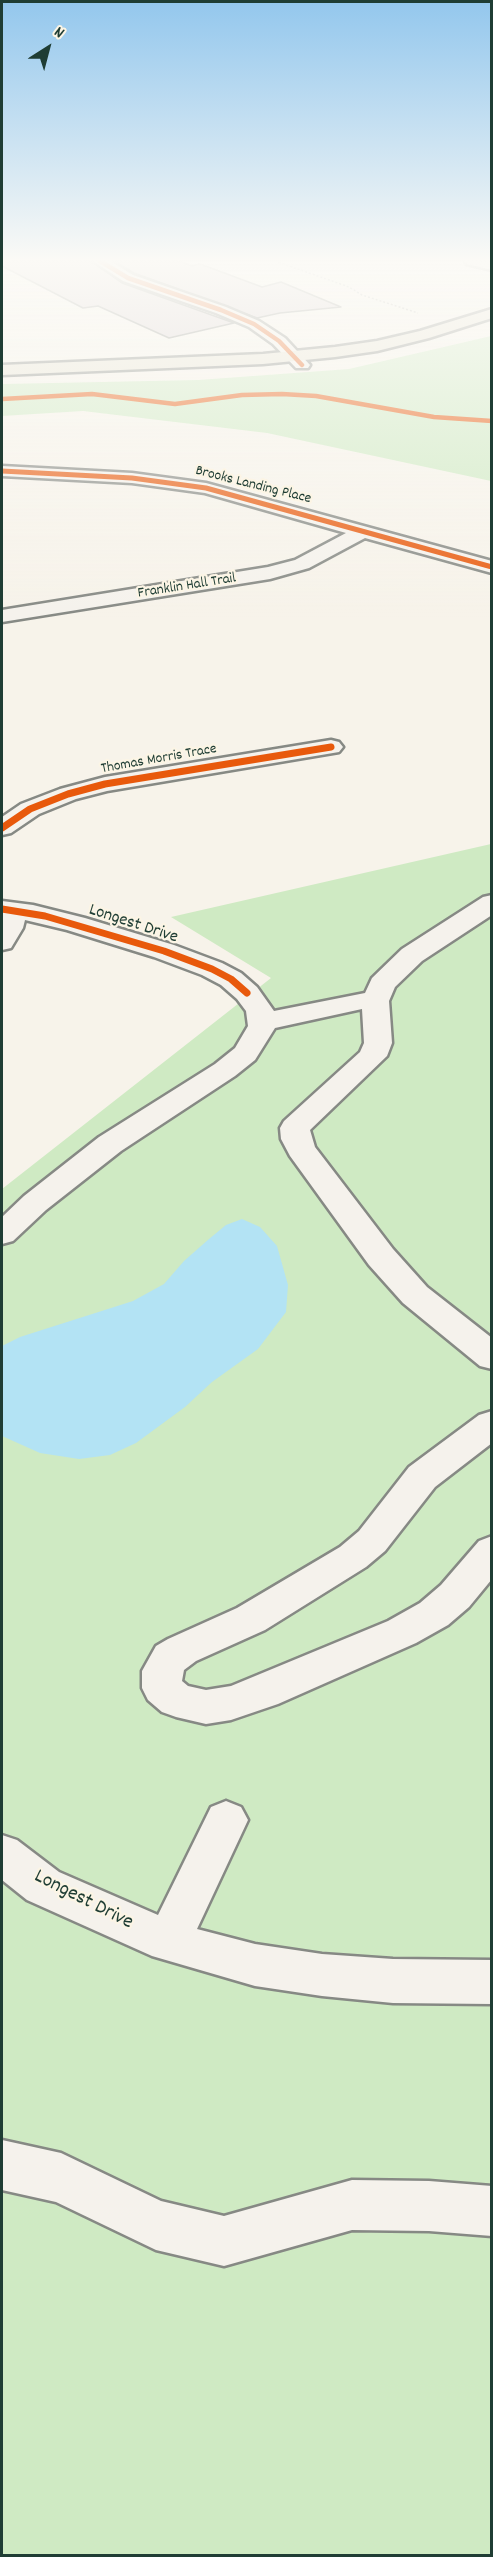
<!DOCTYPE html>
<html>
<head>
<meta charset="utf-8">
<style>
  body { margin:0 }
  #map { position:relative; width:493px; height:2557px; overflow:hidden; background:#f7f3ea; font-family:Dekko,sans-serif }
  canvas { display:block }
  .frame { position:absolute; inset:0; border:3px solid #1f3d34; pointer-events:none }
  .north { position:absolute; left:18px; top:18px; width:60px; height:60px; -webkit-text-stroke:4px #fcf5e5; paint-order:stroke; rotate:36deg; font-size:16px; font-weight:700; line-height:24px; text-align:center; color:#1f3d34 }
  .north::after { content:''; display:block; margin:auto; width:21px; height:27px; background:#1f3d34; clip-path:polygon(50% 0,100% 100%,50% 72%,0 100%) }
</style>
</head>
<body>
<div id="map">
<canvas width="493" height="2557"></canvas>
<div class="frame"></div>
<div class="north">N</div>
</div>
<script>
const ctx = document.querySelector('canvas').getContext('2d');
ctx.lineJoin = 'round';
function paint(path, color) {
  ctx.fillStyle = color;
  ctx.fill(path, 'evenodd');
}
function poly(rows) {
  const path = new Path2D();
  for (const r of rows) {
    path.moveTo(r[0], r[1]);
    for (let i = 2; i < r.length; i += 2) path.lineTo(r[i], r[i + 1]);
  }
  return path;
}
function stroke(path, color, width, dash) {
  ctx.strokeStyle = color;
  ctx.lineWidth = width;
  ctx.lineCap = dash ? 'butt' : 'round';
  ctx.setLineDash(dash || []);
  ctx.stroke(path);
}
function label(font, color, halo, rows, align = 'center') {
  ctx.font = font + ' Dekko,sans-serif';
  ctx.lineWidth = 4.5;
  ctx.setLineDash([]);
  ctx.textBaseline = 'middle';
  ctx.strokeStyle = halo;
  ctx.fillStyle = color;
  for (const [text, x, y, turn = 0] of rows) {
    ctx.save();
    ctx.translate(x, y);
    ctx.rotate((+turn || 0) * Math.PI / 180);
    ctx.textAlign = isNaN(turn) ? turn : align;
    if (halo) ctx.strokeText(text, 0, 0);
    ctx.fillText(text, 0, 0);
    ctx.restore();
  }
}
paint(poly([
  [491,336,491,481,267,433,83,411,2,416,2,384,198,380,349,369],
  [491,844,491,2555,2,2556,2,1189,271,978,171,917]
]), '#cfeac3');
paint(poly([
  [242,1219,260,1227,277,1246,288,1285,286,1312,258,1349,212,1382,185,1407,136,1443,110,1455,79,1459,40,1453,2,1436,2,1346,20,1337,133,1301,164,1284,184,1261,209,1239,226,1225]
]), '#b3e3f4');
const building = poly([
  [2,261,91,261,122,283,234,323,169,338,98,306,83,308,2,266,2,261],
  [114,261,179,261,192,266,200,264,262,287,281,282,341,307,280,313,257,318,134,273,114,261]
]);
paint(building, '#d9cfd2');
stroke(building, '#868984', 1.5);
const minor = poly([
  [93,261,110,261,133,275,226,307,259,321,285,338,310,365,308,368,296,368,273,344,249,327,216,313,123,281,93,261],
  [465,261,492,262,492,270,467,264,465,261],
  [2,466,132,473,206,483,492,561,492,573,365,538,309,568,270,579,2,622,2,610,268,567,295,560,346,533,205,493,132,483,2,476,2,466],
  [331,740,339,742,343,747,339,752,107,791,76,799,39,814,11,833,2,835,2,817,21,804,60,789,105,777,331,740],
  [492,895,492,915,422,961,395,987,389,1001,392,1043,387,1056,310,1130,315,1147,393,1249,427,1287,492,1338,492,1369,480,1366,403,1303,369,1265,290,1156,281,1139,280,1128,284,1121,360,1052,364,1043,362,1009,275,1028,255,1060,235,1076,121,1151,46,1210,13,1241,2,1244,2,1217,24,1196,99,1137,215,1064,235,1048,248,1026,246,1011,237,999,221,985,202,975,154,957,67,930,25,920,23,928,11,948,2,950,2,901,33,905,85,918,174,945,222,963,241,973,257,987,274,1011,365,993,372,978,402,949,483,897,492,895],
  [492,1411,492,1443,435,1487,385,1551,366,1567,265,1630,196,1661,184,1670,182,1681,188,1686,206,1690,231,1686,388,1621,420,1603,441,1585,479,1541,492,1536,492,1579,469,1607,448,1625,416,1643,278,1704,231,1720,206,1724,176,1717,162,1712,148,1700,142,1688,142,1671,156,1646,168,1639,237,1608,340,1547,359,1531,409,1467,479,1415,492,1411],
  [226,1801,241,1807,248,1820,197,1929,255,1944,322,1954,393,1959,492,1960,492,2004,393,2003,322,1996,255,1986,152,1956,27,1900,2,1880,2,1835,17,1840,59,1872,158,1915,211,1807,226,1801],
  [2,2140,61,2153,161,2201,224,2216,352,2180,429,2181,492,2186,492,2236,429,2231,352,2230,224,2266,156,2250,56,2202,2,2190,2,2140]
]);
const major = poly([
  [492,309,492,318,429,338,377,351,335,357,263,364,2,375,2,365,263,354,335,347,377,341,420,331,492,309]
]);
stroke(minor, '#868984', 5);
stroke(major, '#868984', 5);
stroke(poly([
  [275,261,349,287,362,295,418,313]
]), '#b0b2ad', 1.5, [2, 2]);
paint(minor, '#f5f2ec');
paint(major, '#e9e5d5');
stroke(poly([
  [100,261,128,278,221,310,254,324,279,341,302,365],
  [2,399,92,394,175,404,242,395,282,394,316,396,434,417,492,421]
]), '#e8590c', 4.5);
stroke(poly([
  [2,471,132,478,206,488,492,567]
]), '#e8590c', 5);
stroke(poly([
  [2,828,30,809,68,794,105,784,331,747],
  [2,909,45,916,164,951,212,969,231,979,247,993]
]), '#e8590c', 7);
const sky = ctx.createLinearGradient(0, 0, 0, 619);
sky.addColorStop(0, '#93c7ed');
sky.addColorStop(0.42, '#fbfaf6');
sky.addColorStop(1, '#fbfaf600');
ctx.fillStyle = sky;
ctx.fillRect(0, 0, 493, 619);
label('15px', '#1f3d34', '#fcf5e5', [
  ["Brooks Landing Place",253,486,14],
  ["Franklin Hall Trail",187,587,-9],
  ["Thomas Morris Trace",159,760,-10]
]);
label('18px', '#1f3d34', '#fcf5e5', [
  ["Longest Drive",133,925,18]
]);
label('21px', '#1f3d34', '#fcf5e5', [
  ["Longest Drive",83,1901,27]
]);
</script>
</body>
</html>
